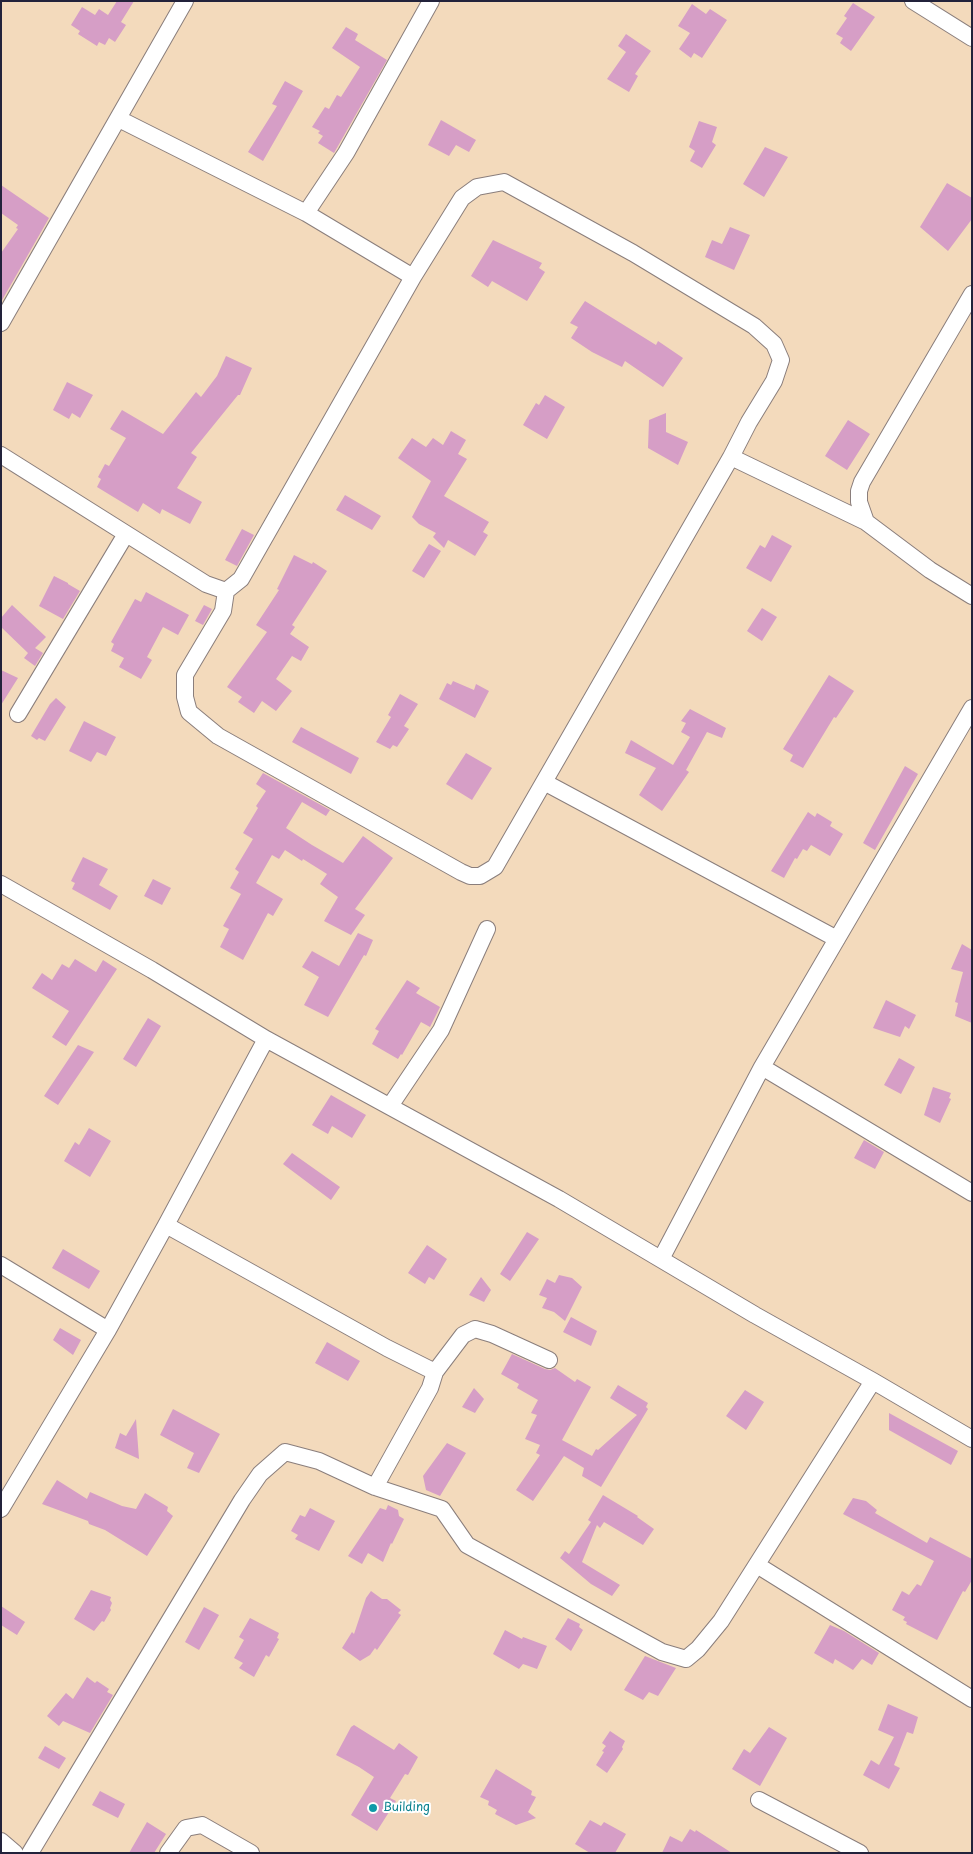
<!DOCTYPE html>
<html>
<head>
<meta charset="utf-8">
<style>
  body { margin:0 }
  #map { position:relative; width:973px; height:1854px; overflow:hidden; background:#f3dabc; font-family:"Playpen Sans",sans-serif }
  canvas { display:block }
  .frame { position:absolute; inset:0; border:2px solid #22223b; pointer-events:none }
</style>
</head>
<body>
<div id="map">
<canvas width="973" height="1854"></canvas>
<div class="frame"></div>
</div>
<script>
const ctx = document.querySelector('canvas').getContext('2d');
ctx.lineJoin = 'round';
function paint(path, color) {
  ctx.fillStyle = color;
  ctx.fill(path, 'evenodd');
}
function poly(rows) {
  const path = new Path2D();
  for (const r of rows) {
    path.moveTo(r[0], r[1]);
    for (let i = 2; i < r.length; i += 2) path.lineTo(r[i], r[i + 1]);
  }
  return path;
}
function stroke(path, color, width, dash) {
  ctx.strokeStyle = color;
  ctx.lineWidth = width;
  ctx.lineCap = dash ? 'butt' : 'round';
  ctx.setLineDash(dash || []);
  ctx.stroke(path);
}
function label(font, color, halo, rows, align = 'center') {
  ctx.font = font + ' "Playpen Sans",sans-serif';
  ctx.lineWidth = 4;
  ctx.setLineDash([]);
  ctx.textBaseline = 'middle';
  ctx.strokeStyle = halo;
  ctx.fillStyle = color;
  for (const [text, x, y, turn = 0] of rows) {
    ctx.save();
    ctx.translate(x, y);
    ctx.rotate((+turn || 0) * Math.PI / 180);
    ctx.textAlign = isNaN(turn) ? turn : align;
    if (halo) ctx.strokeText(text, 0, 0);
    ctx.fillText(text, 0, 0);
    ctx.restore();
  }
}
paint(poly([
  [117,1,134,1,121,22,126,25,115,42,109,38,105,45,99,42,97,46,78,34,80,31,71,25,82,7,95,15,99,9,108,15],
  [853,3,875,17,851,51,840,43,843,38,836,34,847,18,844,16],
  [692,4,706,14,710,9,727,20,702,58,694,53,691,58,679,49,690,33,678,26],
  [346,27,358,34,355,40,387,60,334,153,318,143,323,136,318,133,320,131,312,127,325,107,329,109,337,95,341,97,360,67,332,48],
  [626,34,651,51,635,74,638,76,629,92,607,79,626,52,618,46],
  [285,81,303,91,263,161,248,152,277,106,272,104],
  [441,120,476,140,469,152,456,145,449,156,428,145],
  [699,121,717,127,712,142,716,145,702,168,690,161,695,151,689,147],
  [765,147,788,157,764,197,743,184],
  [947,183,972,198,972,219,948,251,920,227],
  [1,185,49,218,1,302,1,253,18,229,16,228,18,225,1,213],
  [730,227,750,235,734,270,705,257,712,240,722,244],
  [493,240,542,263,539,268,545,272,527,301,492,281,488,287,471,276],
  [585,301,656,345,658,341,683,358,663,387,625,361,622,367,592,352,571,338,578,327,570,323],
  [226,356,252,368,240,395,238,395,191,453,197,457,177,488,202,502,190,524,162,509,160,514,143,503,138,512,97,487,101,479,98,477,105,464,109,466,126,438,110,429,122,410,163,434,196,392,201,397,217,376],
  [67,382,93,395,80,418,72,413,69,419,53,410],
  [545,395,565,407,547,439,523,425,536,403,539,405],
  [666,413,666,432,688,442,678,465,648,448,649,420],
  [848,420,870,434,847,470,825,456],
  [451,431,466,440,458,454,467,459,444,496,489,522,483,532,488,535,475,556,448,540,444,548,433,537,436,533,419,524,412,517,431,481,398,458,412,438,426,447,433,438,443,445],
  [345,495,381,516,372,530,336,510],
  [242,529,254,535,237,566,225,560],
  [772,535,792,546,771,582,746,568,760,545,765,548],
  [429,544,441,551,424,578,412,571],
  [294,555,312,564,313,562,327,571,292,625,295,627,290,634,309,647,301,661,292,656,276,679,292,691,276,711,262,701,254,713,238,702,242,697,227,687,267,632,256,625,279,590,277,589],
  [54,576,68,583,68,584,80,591,63,619,39,606],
  [146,592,189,615,178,635,163,627,147,657,152,660,141,679,119,667,124,658,111,651,114,644,111,642,135,599,141,602],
  [12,605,46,637,35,648,43,653,35,666,24,658,28,653,1,627,1,618],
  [204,605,212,609,203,625,195,621],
  [762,608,777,617,762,641,747,631],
  [1,670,18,678,1,705],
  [829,675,854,691,836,718,834,717,803,768,790,761,793,755,783,749],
  [453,681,474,690,476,684,489,691,475,718,439,699,447,683,451,685],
  [400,694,418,704,404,726,409,729,397,747,393,745,390,749,376,742,391,717,388,715],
  [56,698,66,707,45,741,39,738,37,740,31,736,50,704],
  [690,709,726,728,722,738,707,732,686,770,689,772,662,811,639,795,656,768,625,753,631,740,673,765,690,737,681,732,686,723,681,721],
  [84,721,116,737,106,756,97,752,91,762,69,751],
  [301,727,359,758,351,774,292,742],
  [466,753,492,768,472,800,446,784],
  [905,766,918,774,875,850,863,843],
  [263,773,330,810,326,816,302,802,286,828,312,845,343,863,363,836,393,858,355,909,365,915,351,935,324,921,338,897,320,884,327,874,303,859,302,861,285,850,279,859,272,855,256,883,283,899,273,916,268,913,243,960,220,947,229,929,223,926,241,894,230,888,239,872,235,869,253,839,243,833,258,808,256,806,266,791,256,784],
  [808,812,815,817,817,813,832,822,830,826,843,834,830,856,811,845,807,851,803,849,797,859,795,858,784,878,771,871],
  [83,857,108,869,99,885,118,896,110,910,72,889,75,883,71,881],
  [153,879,171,888,162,905,144,896],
  [358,933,373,940,366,956,364,955,328,1017,304,1005,319,977,302,967,312,951,339,966],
  [962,944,972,950,972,1023,955,1016,958,1003,955,1002,963,972,951,969],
  [75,959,96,972,103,960,117,969,66,1046,52,1037,69,1011,32,988,42,973,52,980,62,964,69,968],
  [407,980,420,988,416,993,440,1007,430,1027,421,1022,402,1055,401,1054,398,1059,372,1044,379,1031,375,1029],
  [886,1000,916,1015,909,1029,905,1026,900,1037,873,1028],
  [148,1018,161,1026,136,1067,123,1059],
  [78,1045,94,1052,58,1105,44,1096],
  [899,1058,915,1067,901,1094,884,1085],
  [933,1087,951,1093,949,1098,951,1099,940,1123,924,1115],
  [331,1095,366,1115,352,1138,332,1126,328,1134,312,1125],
  [89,1128,111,1141,90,1177,64,1161,75,1142,79,1145],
  [864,1140,884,1152,875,1169,854,1158],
  [292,1153,340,1187,331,1200,283,1164],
  [527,1232,539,1239,510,1281,500,1274],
  [427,1245,447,1259,434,1280,429,1277,425,1284,408,1273],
  [63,1249,100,1271,89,1289,52,1268],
  [559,1275,572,1278,582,1287,565,1321,554,1312,542,1308,547,1298,539,1295,547,1279,555,1283],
  [481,1277,491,1290,484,1302,469,1295],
  [571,1317,597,1331,591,1346,563,1332],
  [60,1328,81,1340,73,1355,53,1340],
  [327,1342,360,1361,348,1381,315,1363],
  [512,1354,545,1369,550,1370,555,1368,575,1382,577,1379,591,1387,562,1440,592,1456,596,1449,598,1450,637,1415,610,1398,618,1385,648,1403,646,1407,648,1409,601,1487,582,1476,584,1468,564,1456,533,1501,516,1490,540,1455,536,1453,540,1445,525,1439,537,1415,531,1413,538,1400,517,1388,519,1384,501,1374],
  [474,1388,484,1399,475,1413,462,1407],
  [745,1390,764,1402,746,1430,726,1416],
  [173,1409,220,1434,199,1473,187,1468,194,1453,160,1435],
  [889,1413,958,1451,951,1465,889,1430],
  [136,1419,139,1459,115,1448,120,1433,126,1436],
  [447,1443,466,1453,440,1496,426,1490,423,1476],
  [57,1480,87,1499,90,1492,122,1506,136,1509,145,1493,168,1507,167,1511,173,1516,147,1556,105,1530,89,1524,88,1521,42,1504],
  [603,1495,638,1516,637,1517,654,1529,643,1545,604,1522,600,1528,597,1525,582,1562,620,1585,612,1596,591,1584,560,1558,565,1551,569,1554,591,1522,588,1520],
  [853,1498,866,1501,877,1510,875,1513,927,1543,930,1537,972,1559,972,1580,965,1592,963,1591,937,1640,906,1624,907,1622,903,1620,905,1617,892,1610,902,1591,909,1595,917,1584,921,1586,934,1561,843,1514],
  [388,1505,398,1510,399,1516,404,1519,392,1544,391,1543,383,1562,368,1553,362,1564,348,1556,380,1508,386,1510],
  [310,1508,335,1521,319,1551,295,1539,298,1535,291,1531,300,1515,305,1517],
  [91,1590,111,1597,110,1600,112,1603,110,1608,111,1610,104,1622,102,1621,94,1631,74,1619],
  [371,1591,382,1599,387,1599,401,1610,398,1613,401,1615,377,1650,375,1648,370,1655,360,1661,342,1648,352,1632,354,1634,366,1598],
  [1,1606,25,1622,17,1635,1,1625],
  [204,1607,219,1615,199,1650,185,1642],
  [250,1618,279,1633,277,1638,279,1639,269,1657,266,1655,254,1677,239,1668,243,1663,234,1658,244,1640,239,1637],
  [568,1618,580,1624,579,1627,583,1630,571,1651,555,1639],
  [830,1625,844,1631,879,1653,872,1665,862,1659,853,1670,835,1659,833,1664,814,1653],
  [505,1630,522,1639,523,1637,547,1646,537,1669,523,1664,519,1669,493,1654],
  [645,1656,676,1668,658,1696,649,1692,643,1700,624,1690],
  [87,1677,95,1683,97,1681,109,1689,107,1692,113,1695,90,1733,63,1721,59,1726,47,1716,66,1693,73,1699],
  [888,1704,918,1717,913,1734,907,1732,894,1765,900,1768,889,1789,863,1775,871,1760,879,1765,894,1737,878,1730],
  [354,1725,394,1750,399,1743,418,1757,408,1775,405,1774,390,1798,396,1801,377,1831,351,1815,374,1777,359,1767,336,1755,351,1727],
  [769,1727,787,1738,760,1786,732,1769,744,1749,750,1753],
  [610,1731,625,1741,622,1747,623,1749,607,1773,596,1765,604,1752,602,1751,606,1746,602,1743],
  [45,1746,66,1758,59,1769,38,1758],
  [496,1769,532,1791,531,1795,536,1797,528,1812,536,1818,516,1825,495,1814,497,1810,488,1805,489,1801,480,1797],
  [100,1791,125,1804,118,1818,92,1805],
  [590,1820,601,1826,604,1822,626,1834,615,1853,590,1853,575,1844],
  [147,1822,166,1834,154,1853,129,1853],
  [690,1829,695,1832,696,1830,732,1853,662,1853,670,1836,682,1842]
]), '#d69ec6');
const street = poly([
  [913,1,972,38],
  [119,119,306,213,413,277],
  [306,213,346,153,431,1],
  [972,294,862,482,859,491,859,502,866,522,930,570,972,596],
  [1,323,185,1],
  [1,455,206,584,226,591,241,579,413,277,462,198,477,187,504,182,633,253,754,326,774,344,781,360,774,381,749,422,731,457,866,522],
  [226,591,223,611,185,675,185,697,189,712,218,736,461,872,470,876,480,876,495,867,731,457],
  [18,714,126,534],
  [544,782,837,939],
  [1,884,152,970,266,1039,559,1199,755,1315,873,1381,972,1439],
  [762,1067,972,1193],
  [390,1106,441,1030,487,929],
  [166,1225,387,1348,435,1372,430,1388,375,1487],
  [661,1259,762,1067,972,708],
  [1,1265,108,1330],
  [435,1372,463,1335,475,1329,492,1334,549,1360],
  [1,1509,108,1330,166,1225,266,1039],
  [757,1565,972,1699],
  [759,1800,860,1853],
  [1,1841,15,1853],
  [30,1853,242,1500,260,1474,285,1452,319,1461,375,1487,442,1509,467,1545,662,1652,686,1659,698,1649,721,1621,873,1381],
  [168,1853,186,1828,202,1825,251,1853]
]);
stroke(street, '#8a7e7c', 18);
stroke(street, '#fff', 16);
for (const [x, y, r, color] of [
  [373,1808,5,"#0f9aa8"]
]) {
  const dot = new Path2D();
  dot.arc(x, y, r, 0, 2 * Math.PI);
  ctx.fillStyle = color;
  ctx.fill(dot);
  stroke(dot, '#fff', 2);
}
label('12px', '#0d838f', '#fff', [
  ["Building",383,1808]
], 'left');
</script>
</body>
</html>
